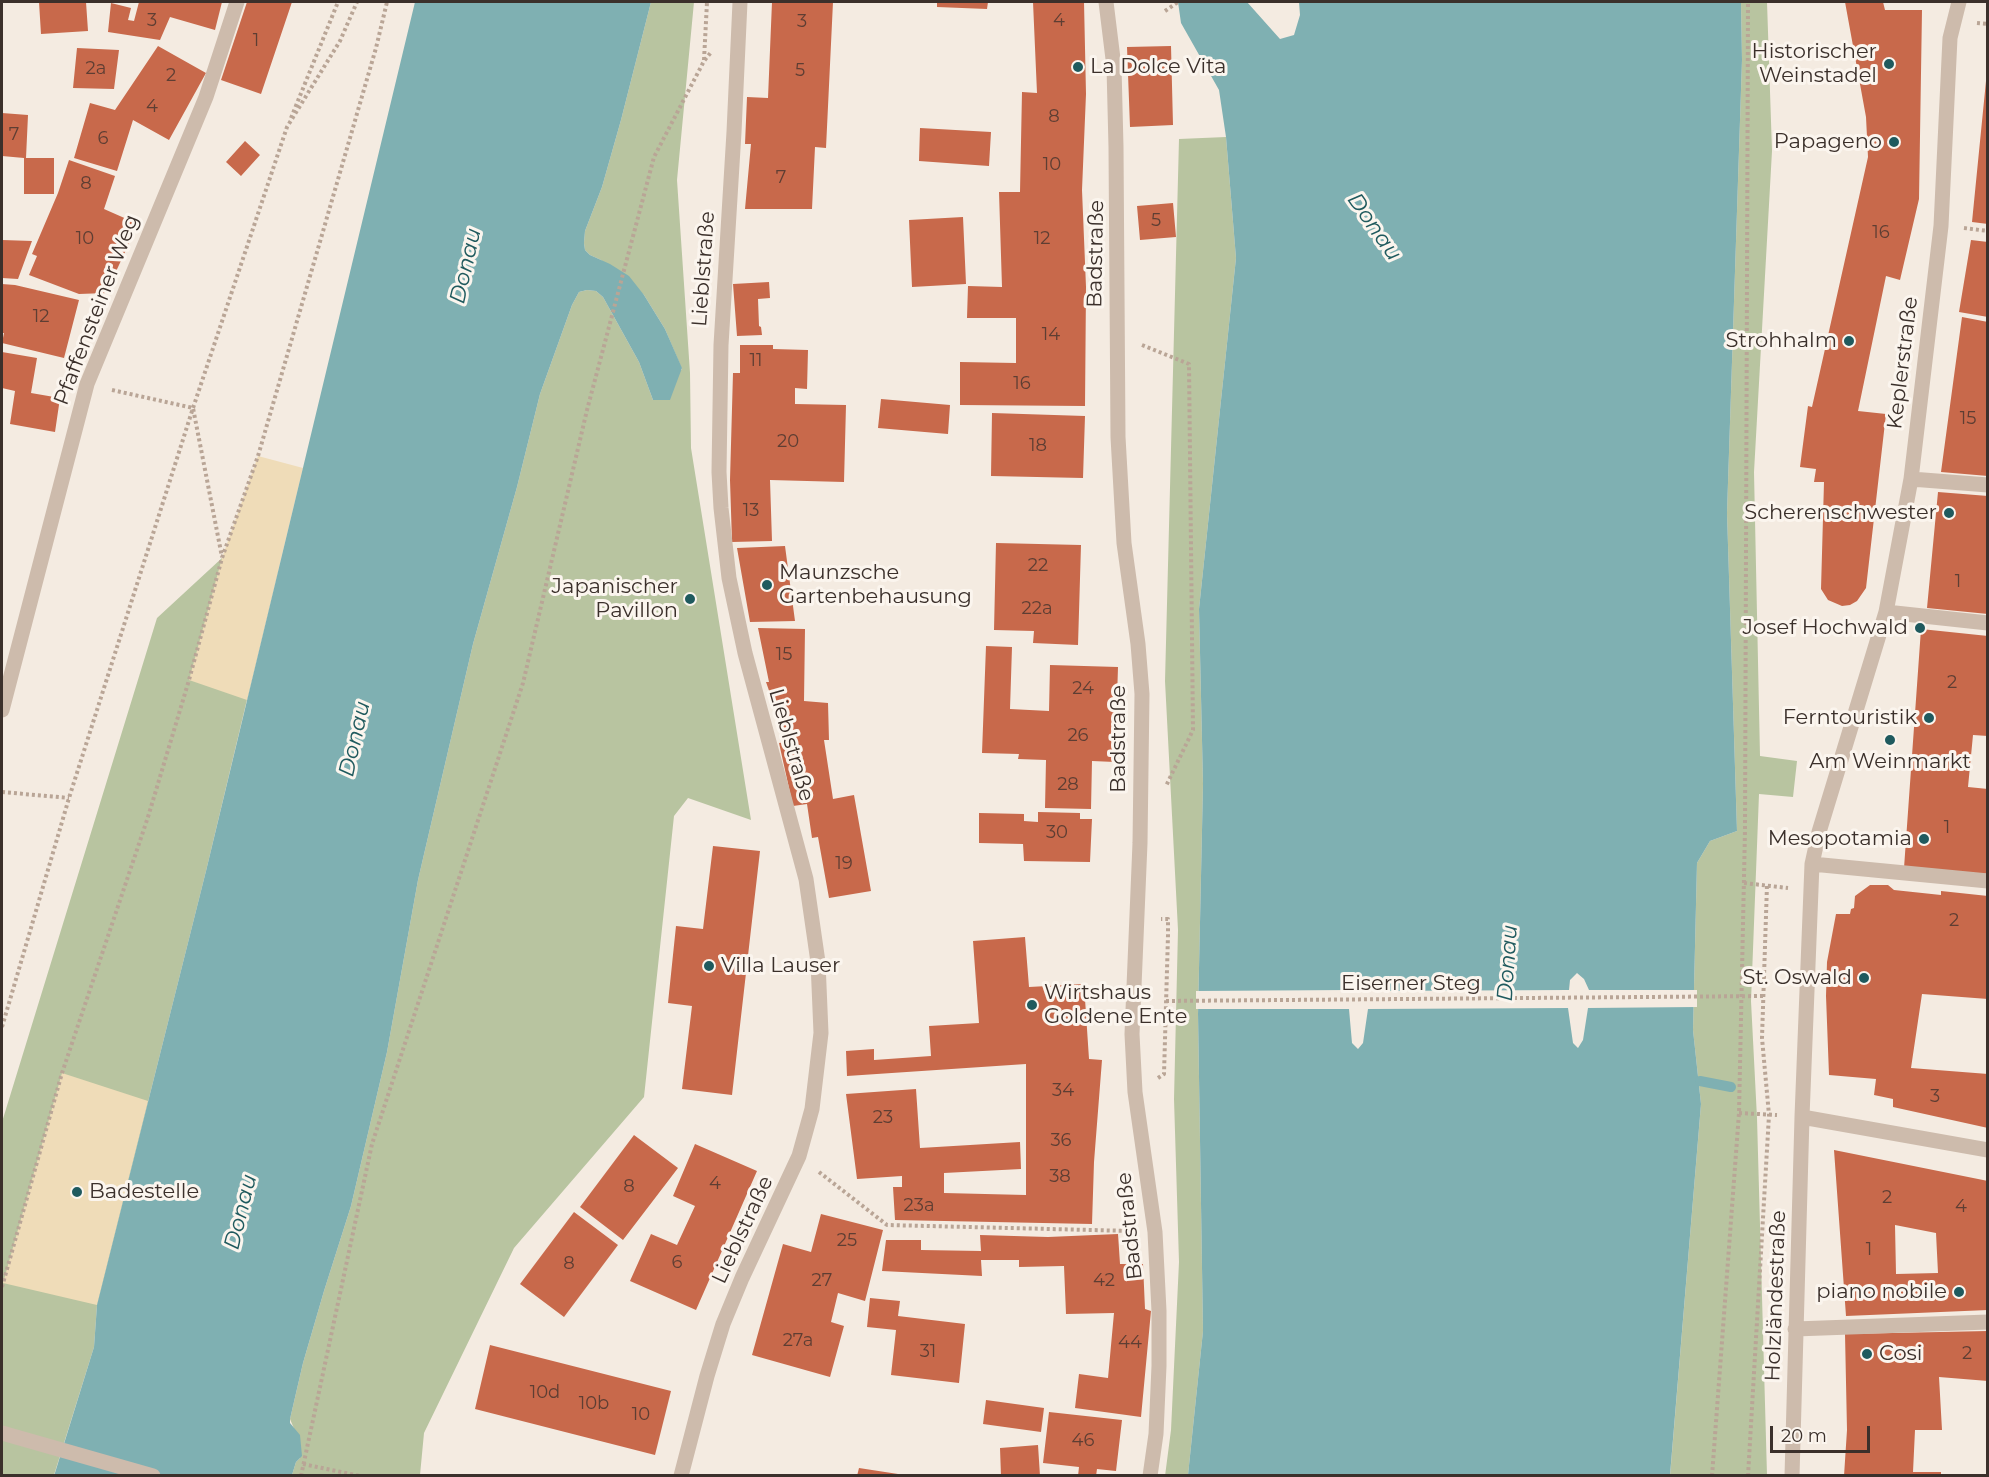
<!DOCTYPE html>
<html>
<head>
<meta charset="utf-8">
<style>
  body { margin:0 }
  #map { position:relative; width:1989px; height:1477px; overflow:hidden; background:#f4ebe1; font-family:Montserrat,sans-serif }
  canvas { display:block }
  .frame { position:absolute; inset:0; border:3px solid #3b302b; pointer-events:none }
  .scale { position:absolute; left:1770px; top:1426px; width:100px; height:27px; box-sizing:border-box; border:3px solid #3b302b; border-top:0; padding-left:8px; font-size:18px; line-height:21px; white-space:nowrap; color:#3b302b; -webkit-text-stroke:4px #fbf5ee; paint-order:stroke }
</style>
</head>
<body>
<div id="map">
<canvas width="1989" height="1477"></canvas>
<div class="frame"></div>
<div class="scale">20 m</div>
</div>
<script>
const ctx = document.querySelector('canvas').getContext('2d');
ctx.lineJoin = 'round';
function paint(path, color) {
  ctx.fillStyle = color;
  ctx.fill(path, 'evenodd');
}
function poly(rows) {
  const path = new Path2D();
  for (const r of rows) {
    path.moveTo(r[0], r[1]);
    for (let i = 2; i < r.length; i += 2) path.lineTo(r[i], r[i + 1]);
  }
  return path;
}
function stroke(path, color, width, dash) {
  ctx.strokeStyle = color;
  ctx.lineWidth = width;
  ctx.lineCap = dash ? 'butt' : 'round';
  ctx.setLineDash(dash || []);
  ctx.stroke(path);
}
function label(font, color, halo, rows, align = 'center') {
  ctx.font = font + ' Montserrat,sans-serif';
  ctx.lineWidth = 6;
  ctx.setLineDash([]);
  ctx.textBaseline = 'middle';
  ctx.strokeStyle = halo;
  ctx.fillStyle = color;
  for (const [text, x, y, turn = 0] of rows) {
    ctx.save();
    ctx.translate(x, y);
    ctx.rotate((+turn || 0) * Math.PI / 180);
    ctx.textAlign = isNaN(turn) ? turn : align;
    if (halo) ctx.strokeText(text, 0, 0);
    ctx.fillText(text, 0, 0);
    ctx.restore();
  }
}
paint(poly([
  [651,2,694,2,677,180,690,373,691,448,751,820,688,798,674,816,644,1097,514,1248,424,1433,420,1475,292,1475,296,1462,300,1458,295,1431,290,1419,303,1363,324,1291,351,1206,387,1052,418,880,473,644,517,487,540,394,572,305,579,292,587,290,596,291,603,297,639,362,653,400,682,369,665,329,644,295,601,260,590,255,585,250,584,243,585,231,602,187,621,120],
  [1741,2,1767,2,1772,151,1754,472,1760,756,1797,761,1793,797,1759,794,1751,1001,1757,1118,1767,1475,1670,1476,1701,1104,1693,1030,1697,863,1710,841,1737,831,1727,513,1742,60],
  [1226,137,1236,258,1199,609,1203,784,1198,1014,1203,1331,1188,1475,1165,1476,1171,1430,1179,1262,1174,1099,1178,930,1165,681,1179,139],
  [222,558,278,570,206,871,97,1305,94,1347,54,1475,2,1476,2,1122,157,618]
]), '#b8c4a0');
paint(poly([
  [258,456,303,468,247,700,189,680,222,558],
  [62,1073,148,1101,97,1305,3,1283]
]), '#efdcb8');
paint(poly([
  [415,2,651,2,621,120,602,187,585,231,584,243,585,250,590,255,610,264,629,276,644,295,665,329,682,368,670,400,653,400,639,362,603,297,596,291,587,290,579,292,572,305,540,394,517,487,473,644,418,880,387,1052,351,1206,324,1291,303,1363,290,1419,290,1423,300,1435,302,1456,296,1462,292,1475,54,1476,94,1347,97,1305,206,871],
  [1178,2,1247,2,1280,39,1294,35,1300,15,1299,2,1741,2,1742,60,1727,513,1737,831,1710,841,1697,863,1693,1030,1701,1104,1670,1475,1188,1475,1203,1331,1198,1014,1203,784,1199,609,1236,258,1226,137,1219,90,1181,23]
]), '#7fb0b2');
paint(poly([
  [1577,973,1584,979,1589,990,1697,990,1697,1007,1588,1008,1583,1040,1578,1048,1573,1043,1568,1008,1368,1009,1363,1043,1358,1049,1352,1043,1349,1009,1196,1009,1196,991,1349,990,1350,979,1358,974,1364,979,1368,991,1569,990,1570,980]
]), '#f4ebe1');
stroke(poly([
  [1700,1081,1731,1087]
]), '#7fb0b2', 10);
paint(poly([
  [39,2,86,2,88,31,41,34],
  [139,2,222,2,215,30,170,17,160,40,108,32,111,3,131,8,128,20,134,21],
  [247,2,292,2,261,94,221,80],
  [772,2,833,2,826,148,815,147,812,209,745,209,751,144,745,144,747,97,768,98],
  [937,2,988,2,987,9,937,7],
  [1033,2,1084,2,1086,94,1082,190,1086,287,1085,406,960,405,960,362,1016,363,1016,318,967,318,968,286,1002,287,999,192,1020,192,1022,92,1037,93],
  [1845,2,1883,2,1885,10,1922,10,1919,199,1900,280,1886,276,1858,411,1886,414,1866,588,1857,601,1850,605,1842,606,1828,600,1821,589,1824,482,1814,482,1816,469,1800,467,1808,406,1812,407,1868,157,1866,117],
  [158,46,206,73,169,140,133,120,117,171,74,158,90,103,115,110],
  [1171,46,1173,125,1130,127,1127,47],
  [77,48,119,50,114,89,73,88],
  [1986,81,1988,81,1988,224,1972,222],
  [2,113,28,115,26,158,54,158,54,194,24,194,24,158,2,156],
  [920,128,991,132,989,166,919,161],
  [245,141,260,155,241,176,226,162],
  [69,160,115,176,104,209,138,224,106,293,79,294,29,275,37,256,32,254,58,193],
  [1173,203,1176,237,1140,240,1137,206],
  [963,217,966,284,912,287,909,220],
  [2,240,32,241,18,279,2,278],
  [1971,240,1988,242,1988,317,1959,312],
  [769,282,770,298,758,299,759,326,761,327,762,335,737,336,733,284],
  [2,284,15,285,79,300,64,358,2,343,4,333,2,333],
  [1962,317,1988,322,1988,476,1941,472],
  [740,345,773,345,773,349,808,350,807,389,795,388,795,404,846,405,844,482,770,480,772,541,732,542,730,480,733,373,740,373],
  [2,352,37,358,31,393,60,398,55,432,10,424,15,391,2,388],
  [881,399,950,405,948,434,878,428],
  [992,413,1085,416,1083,478,991,476],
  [1938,492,1988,496,1988,614,1927,608],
  [996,543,1081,545,1078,645,1033,643,1034,631,994,630],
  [785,546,795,621,750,622,737,548],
  [758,628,805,629,804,701,828,703,829,740,824,740,833,799,854,795,871,891,829,898,818,837,812,838,807,804,793,806,779,743,787,742,766,682,769,682],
  [1921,629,1988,636,1988,736,1973,735,1968,787,1988,789,1988,874,1904,868],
  [986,646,1012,647,1010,709,1049,711,1050,665,1118,667,1115,762,1092,761,1091,809,1045,808,1046,760,1018,759,1019,754,982,753],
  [1038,812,1080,813,1080,819,1092,819,1090,862,1024,861,1023,844,979,843,979,813,1024,814,1024,821,1038,822],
  [713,846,760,851,732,1095,682,1089,692,1006,668,1003,676,926,703,929],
  [1870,885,1888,885,1894,890,1941,895,1941,891,1988,896,1988,999,1922,994,1911,1068,1988,1074,1988,1128,1893,1107,1893,1099,1874,1095,1876,1079,1829,1075,1826,996,1827,962,1836,914,1850,914,1851,909,1854,908,1855,896],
  [1025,937,1029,987,1084,984,1089,1059,1102,1060,1094,1162,1092,1224,895,1220,893,1187,902,1187,902,1176,857,1179,846,1094,916,1089,920,1148,1020,1142,1021,1169,944,1173,944,1193,1026,1195,1026,1064,847,1076,846,1051,874,1049,874,1060,931,1056,929,1026,979,1023,973,941],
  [634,1135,678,1168,623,1240,580,1207],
  [695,1144,757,1171,696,1310,630,1281,651,1234,677,1245,695,1206,673,1196],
  [1834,1150,1988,1181,1988,1310,1846,1316],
  [1895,1225,1936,1233,1938,1273,1896,1274],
  [574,1212,618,1245,564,1317,520,1284],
  [821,1214,883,1230,865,1301,838,1293,831,1322,844,1326,830,1377,752,1355,783,1244,811,1252],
  [1118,1234,1120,1264,1143,1264,1145,1309,1151,1311,1141,1417,1075,1408,1079,1374,1108,1378,1114,1313,1066,1314,1064,1266,1019,1267,1019,1260,981,1260,982,1276,882,1271,886,1240,921,1240,921,1250,981,1251,980,1235,1048,1237],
  [870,1298,900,1301,898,1316,965,1324,959,1383,891,1375,896,1330,867,1327],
  [1988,1331,1988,1381,1939,1377,1942,1430,1915,1430,1913,1472,1941,1472,1941,1476,1844,1476,1847,1430,1845,1334],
  [490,1345,671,1391,655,1455,475,1409],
  [986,1400,1044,1408,1041,1432,983,1424],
  [1049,1412,1122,1420,1116,1471,1097,1469,1096,1476,1078,1476,1079,1467,1043,1463],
  [1038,1445,1040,1476,1001,1476,1000,1448],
  [859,1468,898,1474,897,1476,857,1476]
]), '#c8694b');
stroke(poly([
  [1165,11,1178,2],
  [1977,23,1988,24],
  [704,60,707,2],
  [291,118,338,2],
  [1964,228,1988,231],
  [1142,345,1189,364,1193,730,1166,786],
  [112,390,193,408,222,557],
  [2,792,69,798],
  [1744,883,1788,888],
  [2,1027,69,798,193,408,287,127,340,41,357,2],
  [1158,1078,1164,1074,1168,935,1168,919,1161,919],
  [1739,1113,1777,1115],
  [819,1172,887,1225,1132,1231],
  [2,1287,62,1073,148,817,189,680,222,558,258,456,376,48,387,2],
  [303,1464,360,1476],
  [301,1476,372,1144,523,683,587,410,654,157,704,61,712,51],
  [1712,1476,1739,1113,1745,830,1748,2],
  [1748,1476,1769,1115,1762,1038,1767,885]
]), '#b9a596', 4, [3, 3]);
stroke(poly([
  [1106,2,1114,67,1116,147,1118,437,1124,543,1138,644,1142,694,1140,843,1132,1034,1135,1092,1155,1232,1159,1311,1159,1366,1156,1434,1150,1476],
  [1911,479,1988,485],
  [1886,612,1988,623],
  [2,710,87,384,206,97,237,2],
  [1812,864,1988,881],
  [1802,1117,1988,1150],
  [1795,1329,1988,1322],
  [2,1433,153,1476],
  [681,1476,707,1376,723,1324,742,1278,799,1156,812,1109,821,1033,818,962,806,879,745,653,729,578,721,508,719,472,721,345,734,132,740,2],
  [1792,1476,1802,1117,1812,864,1819,832,1886,612,1911,479,1941,226,1950,38,1959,2]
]), '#cdbbac', 15);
stroke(poly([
  [1166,1001,1764,996]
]), '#b9a596', 4, [3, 3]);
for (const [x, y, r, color] of [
  [1889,64,6,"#1f5a5e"],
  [1078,67,6,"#1f5a5e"],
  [1894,142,6,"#1f5a5e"],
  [1849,341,6,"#1f5a5e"],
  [1949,513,6,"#1f5a5e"],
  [767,585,6,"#1f5a5e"],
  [690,599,6,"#1f5a5e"],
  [1920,628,6,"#1f5a5e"],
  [1929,718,6,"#1f5a5e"],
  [1890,740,6,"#1f5a5e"],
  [1924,839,6,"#1f5a5e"],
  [709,966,6,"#1f5a5e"],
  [1864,978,6,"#1f5a5e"],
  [1032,1005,6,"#1f5a5e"],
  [77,1192,6,"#1f5a5e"],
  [1959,1292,6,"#1f5a5e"],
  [1867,1354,6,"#1f5a5e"]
]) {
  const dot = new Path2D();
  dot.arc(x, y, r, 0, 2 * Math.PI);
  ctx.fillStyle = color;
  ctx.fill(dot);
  stroke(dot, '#fbf5ee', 2);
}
label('18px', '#5e3e33', null, [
  ["3",152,21],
  ["4",1059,21],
  ["3",802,22],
  ["1",256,41],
  ["2a",96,69],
  ["5",800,71],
  ["2",171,76],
  ["4",152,107],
  ["8",1054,117],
  ["7",14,135],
  ["6",103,139],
  ["10",1052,165],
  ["7",781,178],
  ["8",86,184],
  ["5",1156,221],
  ["16",1881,233],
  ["10",85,239],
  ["12",1042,239],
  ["12",41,317],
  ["14",1051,335],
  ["11",756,361],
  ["16",1022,384],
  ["15",1968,419],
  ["20",788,442],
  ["18",1038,446],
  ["13",751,511],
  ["22",1038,566],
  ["1",1958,582],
  ["22a",1037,609],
  ["15",784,655],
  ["2",1952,683],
  ["24",1083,689],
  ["26",1078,736],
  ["28",1068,785],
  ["1",1947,828],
  ["30",1057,833],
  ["19",844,864],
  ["2",1954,921],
  ["34",1063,1091],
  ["3",1935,1097],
  ["23",883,1118],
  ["36",1061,1141],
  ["38",1060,1177],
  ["4",715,1184],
  ["8",629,1187],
  ["2",1887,1198],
  ["23a",919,1206],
  ["4",1961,1207],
  ["25",847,1241],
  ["1",1869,1250],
  ["6",677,1263],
  ["8",569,1264],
  ["27",822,1281],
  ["42",1104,1281],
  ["27a",798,1341],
  ["44",1130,1343],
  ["31",928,1352],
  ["2",1967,1354],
  ["10d",545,1393],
  ["10b",594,1404],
  ["10",641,1415],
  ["46",1083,1441]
]);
label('21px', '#3b302b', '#fbf5ee', [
  ["Historischer",1877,52],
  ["Weinstadel",1877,76],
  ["La Dolce Vita",1090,67,"left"],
  ["Papageno",1882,142],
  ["Strohhalm",1837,341],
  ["Scherenschwester",1937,513],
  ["Maunzsche",779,573,"left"],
  ["Gartenbehausung",779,597,"left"],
  ["Japanischer",678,587],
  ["Pavillon",678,611],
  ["Josef Hochwald",1908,628],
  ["Ferntouristik",1917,718],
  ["Am Weinmarkt",1890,762,"center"],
  ["Mesopotamia",1912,839],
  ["Villa Lauser",721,966,"left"],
  ["St. Oswald",1852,978],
  ["Wirtshaus",1044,993,"left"],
  ["Goldene Ente",1044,1017,"left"],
  ["Badestelle",89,1192,"left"],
  ["piano nobile",1947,1292],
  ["Cosi",1879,1354,"left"]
], 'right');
label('21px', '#3b302b', '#fbf5ee', [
  ["Badstraße",1096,254,-89],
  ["Lieblstraße",704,269,-86],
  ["Pfaffensteiner Weg",97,310,-69],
  ["Keplerstraße",1903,363,-83],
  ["Badstraße",1119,739,-90],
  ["Lieblstraße",791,745,74],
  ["Eiserner Steg",1411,984],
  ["Badstraße",1130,1226,-96],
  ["Lieblstraße",743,1230,-65],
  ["Holzländestraße",1776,1296,-88]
]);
label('italic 22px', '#1f5a5e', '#fbf5ee', [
  ["Donau",1374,227,55],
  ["Donau",466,266,-77],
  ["Donau",355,739,-77],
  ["Donau",1508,963,-86],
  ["Donau",241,1212,-76]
]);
</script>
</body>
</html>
